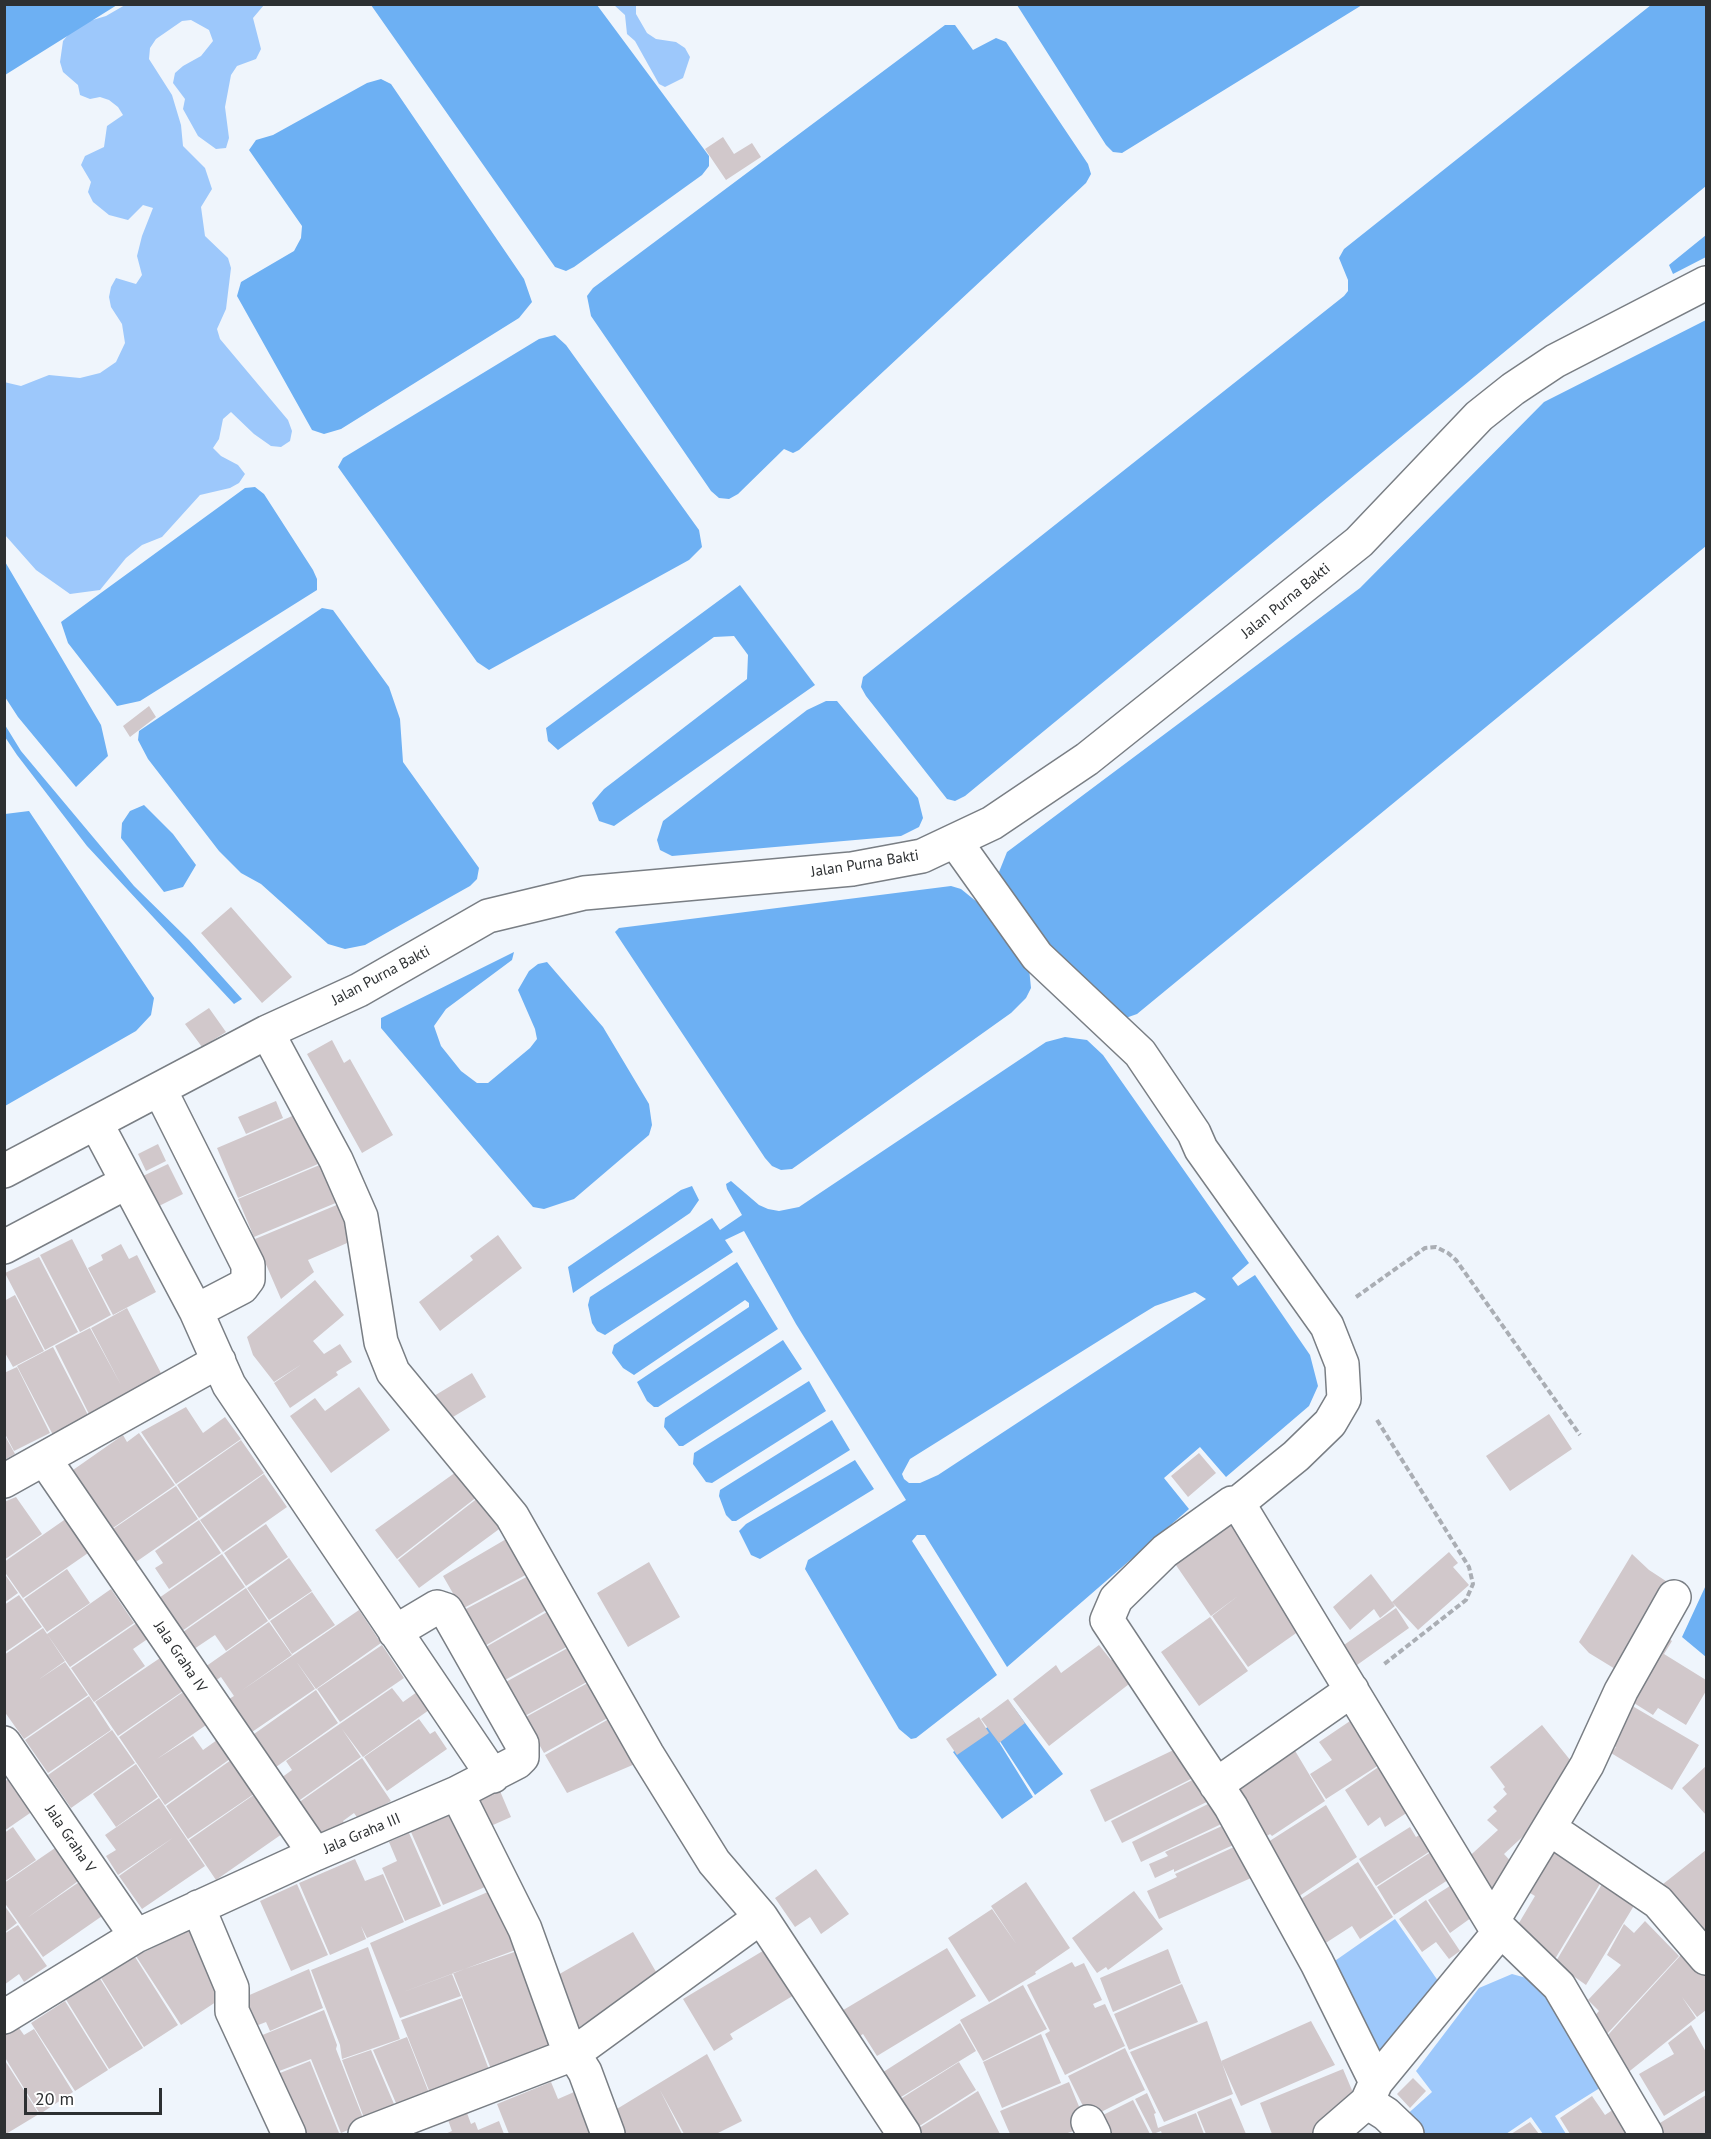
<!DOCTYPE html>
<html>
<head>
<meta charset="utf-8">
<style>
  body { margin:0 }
  #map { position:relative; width:1711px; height:2139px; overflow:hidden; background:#eff5fc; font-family:"PT Sans",sans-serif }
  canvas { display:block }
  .frame { position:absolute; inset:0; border:6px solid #2d3032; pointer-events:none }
  .scale { position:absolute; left:24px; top:2088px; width:138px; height:27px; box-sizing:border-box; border:3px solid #2d3032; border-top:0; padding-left:8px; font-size:18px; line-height:21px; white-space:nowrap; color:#2d3032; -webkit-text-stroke:4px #fff; paint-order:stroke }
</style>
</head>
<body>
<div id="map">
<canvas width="1711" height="2139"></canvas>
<div class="frame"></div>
<div class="scale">20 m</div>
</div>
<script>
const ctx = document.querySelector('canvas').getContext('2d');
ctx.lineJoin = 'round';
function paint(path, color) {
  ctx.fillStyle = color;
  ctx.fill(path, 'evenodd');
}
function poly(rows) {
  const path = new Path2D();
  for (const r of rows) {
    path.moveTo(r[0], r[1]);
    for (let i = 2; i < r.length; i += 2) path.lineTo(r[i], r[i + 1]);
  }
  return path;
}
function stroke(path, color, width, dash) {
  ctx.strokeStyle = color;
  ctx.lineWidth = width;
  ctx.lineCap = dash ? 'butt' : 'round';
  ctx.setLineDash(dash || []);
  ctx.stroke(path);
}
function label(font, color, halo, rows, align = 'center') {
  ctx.font = font + ' "PT Sans",sans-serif';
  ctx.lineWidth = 4.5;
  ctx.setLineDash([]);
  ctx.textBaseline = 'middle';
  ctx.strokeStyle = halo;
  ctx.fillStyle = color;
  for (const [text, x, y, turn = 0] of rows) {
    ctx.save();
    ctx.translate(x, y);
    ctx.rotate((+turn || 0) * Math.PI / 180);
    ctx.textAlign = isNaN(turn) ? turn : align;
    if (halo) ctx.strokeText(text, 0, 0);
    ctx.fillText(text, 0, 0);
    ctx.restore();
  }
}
paint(poly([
  [125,5,264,5,253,18,261,49,256,59,237,66,231,75,225,107,229,138,226,148,216,149,198,136,183,109,185,99,173,83,175,73,183,66,201,56,213,41,209,30,191,20,182,21,156,39,150,48,149,59,172,95,181,125,183,146,205,168,212,189,201,207,205,236,228,258,231,268,226,309,217,329,220,339,288,420,292,431,290,441,281,447,271,446,254,434,231,412,223,419,219,439,213,448,221,456,238,465,245,474,239,483,230,488,200,495,162,537,142,545,126,558,100,590,70,594,36,570,5,535,4,382,21,386,49,375,80,378,100,373,116,362,125,343,122,324,111,307,109,297,111,287,116,278,136,284,142,275,137,256,142,236,153,208,143,205,128,220,109,215,93,202,88,192,91,182,81,165,85,156,104,147,107,126,123,115,118,107,109,100,100,97,90,99,80,95,78,85,63,72,60,62,63,41,76,25,106,16],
  [614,5,636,5,636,14,647,33,656,39,676,42,685,48,690,57,683,78,665,87,659,84,635,41,627,34,625,15],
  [1395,1919,1443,1988,1383,2066,1329,1965],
  [1512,1974,1530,1979,1554,2005,1603,2086,1555,2116,1566,2134,1543,2134,1531,2117,1506,2134,1420,2134,1403,2118,1432,2092,1416,2071,1479,1988]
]), '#9dc8fb');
paint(poly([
  [5,4,117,4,117,5,5,75],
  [371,5,597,5,709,156,709,166,702,175,574,267,566,271,555,267],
  [1017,5,1362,5,1122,153,1113,152,1106,145],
  [1651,5,1706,5,1706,186,965,796,955,801,947,799,866,696,861,687,863,677,1344,296,1348,291,1348,280,1339,258,1344,249],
  [945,25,955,25,973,50,996,38,1006,42,1088,164,1091,174,1086,183,799,450,793,453,784,449,738,494,729,499,719,498,711,491,591,316,587,296,593,288],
  [381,79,391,84,524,279,532,302,519,318,341,429,324,434,312,430,237,296,241,282,294,251,301,238,302,226,249,150,256,140,273,135,367,83],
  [1706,235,1706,257,1673,274,1669,265],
  [1706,320,1706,546,1137,1014,1120,1020,1110,1017,1007,892,999,872,1007,852,1360,588,1544,402],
  [555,335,566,345,699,530,702,547,689,560,489,670,477,662,338,467,343,458,539,339],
  [255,487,264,494,313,570,317,579,317,590,140,701,117,706,68,643,61,622,245,488],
  [4,560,101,725,108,756,76,787,18,717,5,697],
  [740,585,815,685,614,826,599,821,592,803,604,789,747,679,748,655,734,636,714,637,558,750,548,741,546,728],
  [322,608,333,610,389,687,400,719,403,762,479,868,477,879,470,886,365,945,345,949,328,944,261,884,241,873,219,851,148,759,138,740,139,731],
  [826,701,837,701,918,798,923,818,919,827,901,836,672,856,660,850,657,840,663,821,807,710],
  [5,725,21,751,134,886,189,940,242,999,234,1004,87,846,17,755,5,737],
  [144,805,173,834,196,865,183,887,164,892,121,838,122,823,130,811],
  [29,811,154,998,151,1015,136,1031,5,1106,5,814],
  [951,886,961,889,977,902,1029,968,1031,988,1026,998,1011,1013,792,1169,781,1170,772,1166,765,1158,615,932,619,928],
  [514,952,512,960,446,1009,434,1026,441,1046,461,1071,477,1083,488,1083,530,1048,537,1039,535,1029,518,990,529,971,538,964,547,962,603,1027,649,1104,652,1125,649,1135,574,1199,544,1209,533,1207,381,1028,381,1018],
  [1065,1037,1087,1040,1103,1055,1249,1263,1232,1278,1238,1286,1255,1275,1310,1355,1318,1386,1309,1406,1226,1477,1200,1447,1164,1478,1189,1509,1007,1667,925,1535,917,1535,912,1541,997,1675,916,1738,911,1739,899,1729,805,1569,808,1560,906,1500,796,1324,744,1231,725,1240,733,1252,605,1335,597,1331,592,1323,588,1305,590,1297,712,1218,720,1230,742,1215,727,1189,726,1184,731,1181,759,1205,768,1209,779,1211,799,1207,1046,1042],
  [1195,1292,1206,1299,938,1475,920,1483,909,1483,904,1479,902,1474,910,1459,1137,1317,1155,1306],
  [692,1186,699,1200,690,1213,573,1293,568,1267,681,1190],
  [737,1262,778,1329,658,1407,654,1407,647,1401,637,1382,749,1307,749,1303,745,1300,634,1375,623,1368,612,1353,614,1345],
  [783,1340,802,1369,683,1446,679,1446,664,1427,665,1418],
  [809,1381,826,1411,712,1483,706,1482,693,1464,694,1453],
  [832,1420,850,1450,736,1521,732,1521,726,1515,719,1496,720,1490],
  [855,1460,874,1489,760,1559,751,1555,739,1531,746,1524],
  [1706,1585,1706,1657,1682,1637],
  [1014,1708,1063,1774,1035,1795,990,1726],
  [989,1726,1033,1797,1002,1819,953,1752]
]), '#6db0f3');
paint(poly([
  [723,137,734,154,752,143,761,157,726,180,705,149],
  [149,706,156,717,130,737,123,726],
  [231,907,292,977,262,1003,201,933],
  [209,1008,226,1032,202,1047,185,1024],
  [332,1040,344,1063,350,1059,393,1135,362,1153,307,1054],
  [276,1101,283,1118,246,1134,238,1117],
  [297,1114,318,1164,238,1198,217,1148],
  [158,1144,166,1161,146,1171,138,1154],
  [168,1164,183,1194,159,1206,143,1176],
  [322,1164,338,1202,254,1237,238,1199],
  [339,1204,354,1240,308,1260,314,1272,281,1299,255,1239],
  [498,1235,522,1268,440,1331,419,1302,473,1260,470,1256],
  [72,1239,111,1315,80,1332,40,1255],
  [121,1244,129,1259,137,1255,156,1292,113,1315,88,1268,103,1260,101,1255],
  [39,1257,78,1332,45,1350,5,1273],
  [315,1280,344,1315,313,1341,324,1354,340,1344,352,1362,336,1372,338,1375,290,1408,274,1383,302,1364,274,1382,253,1355,247,1337],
  [15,1295,44,1351,13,1367,4,1351,4,1301],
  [127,1308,163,1377,90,1416,55,1346,90,1328,121,1385,91,1328],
  [53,1347,89,1417,53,1435,17,1366],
  [17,1367,50,1433,14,1451,4,1432,4,1373],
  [472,1373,486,1397,443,1423,429,1399],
  [359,1387,390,1430,331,1473,290,1416,315,1398,325,1411],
  [186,1407,203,1433,225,1417,241,1439,176,1484,141,1432],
  [1549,1414,1572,1449,1510,1491,1486,1456],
  [139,1433,175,1485,113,1528,73,1470,123,1435,127,1442],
  [4,1434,15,1454,4,1460],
  [241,1440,264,1473,199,1518,177,1485],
  [1199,1453,1216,1473,1188,1497,1171,1476],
  [463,1467,482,1493,397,1559,375,1530],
  [264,1474,287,1507,223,1552,200,1520],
  [176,1486,198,1519,133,1564,110,1531],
  [483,1494,506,1524,419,1588,398,1560],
  [16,1497,42,1534,4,1560,4,1502],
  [1229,1512,1309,1624,1248,1667,1212,1616,1238,1596,1211,1616,1169,1555],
  [67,1518,91,1551,23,1598,4,1571,4,1562],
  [199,1520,221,1553,169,1589,155,1568,163,1563,155,1551],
  [266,1524,288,1557,246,1586,224,1553],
  [513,1535,533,1571,462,1609,443,1576],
  [1449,1552,1458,1563,1453,1567,1469,1585,1418,1630,1392,1602],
  [222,1554,245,1587,182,1631,159,1598],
  [1632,1554,1649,1570,1672,1585,1625,1675,1589,1653,1579,1642],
  [289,1558,312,1591,269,1620,247,1588],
  [649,1562,680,1617,628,1647,597,1593],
  [67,1569,90,1603,47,1632,24,1599],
  [4,1573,18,1593,4,1603],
  [534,1573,553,1606,483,1647,462,1611],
  [1371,1574,1395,1606,1380,1618,1374,1609,1350,1630,1333,1607],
  [246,1588,268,1621,226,1651,215,1635,194,1649,183,1632],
  [111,1589,134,1623,70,1667,47,1634],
  [312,1592,335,1625,292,1654,270,1621],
  [19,1595,42,1627,4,1653,4,1605],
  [554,1608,574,1643,503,1681,484,1648],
  [1396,1608,1409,1628,1357,1665,1344,1645],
  [359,1610,381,1643,316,1689,296,1661,315,1689,252,1732,229,1699,234,1696,221,1677,215,1681,205,1667,269,1622,292,1655,241,1691],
  [1210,1617,1248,1671,1199,1706,1161,1652],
  [138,1622,149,1638,133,1649,145,1666,94,1702,71,1668],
  [43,1628,65,1661,38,1680,65,1662,88,1695,24,1739,4,1711,4,1655],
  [1660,1633,1672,1641,1664,1654,1706,1680,1706,1691,1686,1725,1658,1708,1653,1715,1626,1698],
  [575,1644,594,1678,523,1717,504,1683],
  [382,1645,404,1678,340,1722,317,1689],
  [1099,1645,1111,1660,1114,1658,1133,1681,1049,1746,1013,1699,1056,1665,1061,1673],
  [163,1656,186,1689,118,1736,95,1702],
  [595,1679,615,1714,544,1753,524,1718],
  [392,1688,403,1702,417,1692,429,1710,363,1757,342,1729,361,1757,297,1802,281,1778,292,1770,286,1761],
  [186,1690,209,1723,157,1759,193,1736,203,1750,217,1740,230,1759,165,1805,119,1737],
  [316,1690,338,1723,276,1767,254,1734],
  [89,1696,111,1730,48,1773,25,1740],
  [1008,1699,1025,1723,999,1743,981,1719],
  [1629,1704,1699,1745,1672,1790,1611,1753,1616,1747,1606,1742],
  [616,1715,642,1761,567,1793,545,1755],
  [979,1717,989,1733,957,1755,946,1739],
  [419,1719,430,1734,435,1731,447,1749,387,1791,364,1757],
  [1353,1719,1382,1763,1326,1799,1310,1774,1332,1760,1319,1742],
  [1542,1725,1579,1771,1559,1803,1504,1854,1517,1868,1495,1909,1462,1863,1498,1830,1487,1820,1497,1811,1493,1807,1507,1794,1503,1789,1505,1787,1490,1767],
  [112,1730,135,1763,71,1808,48,1775],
  [1186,1744,1205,1772,1105,1822,1090,1790],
  [1294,1749,1325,1801,1272,1836,1270,1834,1257,1842,1228,1793],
  [362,1758,391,1801,359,1820,354,1813,343,1821,347,1827,321,1837,298,1803],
  [231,1760,254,1794,188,1839,166,1806],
  [136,1764,158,1797,116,1827,93,1794],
  [1380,1766,1408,1812,1385,1827,1380,1817,1368,1826,1345,1790],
  [1706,1766,1706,1815,1682,1788],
  [1206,1773,1217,1797,1122,1843,1111,1821],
  [10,1778,33,1811,4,1831,4,1782],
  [500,1791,511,1817,484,1829,473,1803],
  [255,1794,282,1834,216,1880,189,1840],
  [159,1798,205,1866,142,1909,119,1876,174,1837,118,1875,106,1856,116,1850,105,1835],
  [1218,1799,1232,1819,1141,1862,1132,1842],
  [1326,1805,1357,1857,1289,1903,1257,1849],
  [455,1808,492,1884,443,1905,411,1832],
  [1233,1821,1242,1841,1174,1872,1174,1869,1155,1878,1149,1864,1168,1856,1165,1852],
  [13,1827,36,1860,4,1882,4,1833],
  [1410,1827,1416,1837,1425,1832,1435,1848,1376,1886,1359,1859],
  [409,1833,441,1906,405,1921,382,1868,397,1861,389,1842],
  [1245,1842,1260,1874,1159,1919,1147,1891,1177,1877,1175,1874],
  [1547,1843,1604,1877,1555,1959,1513,1933,1535,1896,1520,1887],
  [58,1846,81,1879,27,1918,82,1880,105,1914,43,1957,4,1902,4,1883],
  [1434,1850,1451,1878,1394,1915,1377,1887],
  [1706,1850,1706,1943,1658,1888],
  [355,1859,365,1881,383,1874,404,1922,367,1938,361,1926,366,1939,330,1955,299,1883],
  [1358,1862,1393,1917,1360,1939,1352,1926,1321,1946,1290,1906],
  [816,1869,849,1914,821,1934,810,1917,795,1927,775,1898],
  [1605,1879,1638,1899,1586,1985,1555,1963],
  [1026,1882,1070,1948,1035,1972,1036,1974,989,2002,948,1938,992,1909,1017,1945,991,1906],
  [297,1884,328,1955,291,1971,260,1901],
  [1453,1884,1475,1915,1450,1933,1428,1900],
  [497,1888,526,1946,398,1994,452,1974,461,1996,400,2018,370,1943],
  [1134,1891,1163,1929,1108,1970,1106,1967,1097,1973,1072,1938],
  [1426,1900,1460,1951,1449,1959,1436,1942,1422,1952,1399,1919],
  [4,1905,17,1923,4,1933],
  [1645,1921,1679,1956,1606,2035,1590,2021,1599,2011,1588,2000,1621,1965,1607,1955,1624,1924,1634,1933],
  [18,1925,47,1966,24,1982,19,1974,4,1985,4,1934],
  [200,1925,231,1992,181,2025,136,1956],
  [633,1932,659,1977,576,2029,549,1980],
  [1690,1945,1706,1967,1706,2010,1697,2017,1682,1997,1696,2018,1621,2078,1597,2047],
  [771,1946,799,1992,730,2034,733,2039,714,2051,683,1999],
  [368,1947,400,2039,342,2059,340,2045,311,1970],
  [526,1948,558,2048,493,2074,453,1973],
  [947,1948,976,1996,877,2056,863,2034,851,2042,835,2015],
  [1168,1949,1181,1983,1113,2012,1100,1978],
  [135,1957,178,2025,144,2047,101,1978],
  [1072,1962,1075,1967,1084,1963,1102,2000,1093,2004,1095,2008,1105,2004,1125,2046,1065,2075,1045,2034,1050,2031,1027,1985],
  [309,1969,323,2008,270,2031,266,2022,248,2029,245,1997],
  [99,1977,143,2048,109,2069,65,1998],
  [1182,1984,1198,2022,1129,2050,1114,2014],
  [1023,1985,1047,2029,983,2061,960,2020],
  [462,1998,491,2075,432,2098,401,2020],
  [65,2001,108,2070,75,2091,31,2023],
  [324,2010,337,2045,336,2049,365,2123,341,2133,311,2059,274,2073,260,2036],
  [1207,2021,1233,2094,1164,2122,1130,2052],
  [1311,2021,1335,2065,1241,2106,1221,2061],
  [960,2023,976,2051,893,2102,877,2076],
  [1691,2025,1706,2052,1706,2090,1664,2116,1639,2074,1674,2054,1668,2043],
  [9,2028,12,2032,19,2028,24,2035,34,2029,73,2092,40,2114,4,2056,4,2031],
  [1041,2034,1061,2083,1002,2108,983,2062],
  [407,2037,431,2098,399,2110,373,2050],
  [1125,2048,1145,2090,1089,2118,1068,2076],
  [371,2050,397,2111,366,2123,342,2060],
  [707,2054,742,2121,716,2134,684,2134,660,2090,682,2134,617,2134,607,2115],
  [4,2059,39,2114,6,2134,4,2134],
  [310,2061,339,2133,336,2134,299,2134,275,2075],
  [959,2062,976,2090,910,2132,894,2103],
  [1343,2069,1357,2102,1319,2134,1272,2134,1260,2103],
  [1413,2078,1426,2091,1410,2108,1397,2094],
  [551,2082,558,2099,581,2089,599,2134,509,2134,497,2104],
  [1069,2082,1087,2126,1065,2134,1010,2134,1000,2111],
  [978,2091,1000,2134,912,2134,911,2133],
  [1147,2093,1156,2113,1154,2114,1158,2128,1196,2113,1204,2134,1162,2134,1161,2131,1153,2134,1135,2099],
  [1706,2095,1706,2134,1653,2134,1650,2129],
  [1592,2096,1605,2115,1614,2109,1631,2134,1570,2134,1560,2118],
  [1231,2098,1246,2134,1206,2134,1197,2112],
  [1133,2100,1150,2134,1097,2134,1091,2121],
  [467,2113,471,2124,475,2122,478,2130,499,2121,504,2134,445,2134,452,2131,448,2120],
  [1530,2122,1539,2134,1511,2134]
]), '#d1c8cb');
const minor = poly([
  [955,841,1037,956,1140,1053,1194,1133,1201,1149,1327,1326,1342,1364,1344,1399,1330,1423,1296,1456,1238,1503],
  [267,1032,336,1160,361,1217,381,1342,393,1372,512,1516,647,1754,714,1862,761,1917,573,2054,365,2134],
  [160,1090,248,1265,248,1279,242,1287,196,1311],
  [96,1123,196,1311,229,1385,493,1776],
  [4,1171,267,1032,359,990,488,916,584,893,852,869,922,856,992,823,1087,759,1359,542,1479,416,1513,389,1555,361,1706,283],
  [4,1247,127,1182],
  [45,1460,315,1854],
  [4,1481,219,1361],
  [4,1743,136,1936],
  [1216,1785,1352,1690],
  [457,1793,525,1929,565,2040,585,2072,608,2134],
  [1549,1828,1658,1902,1706,1958],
  [198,1907,232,1988,232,2011,289,2134],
  [761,1917,904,2134],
  [1492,1922,1587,1765,1621,1691,1674,1597],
  [1501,1930,1559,1986,1646,2134],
  [4,2017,136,1936,315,1854,457,1793,517,1762,522,1757,522,1744,446,1610,437,1607,395,1632],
  [1367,2102,1386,2114,1407,2134],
  [1088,2122,1094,2134],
  [1330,2134,1367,2102,1376,2082,1501,1930,1492,1922,1238,1503,1232,1503,1165,1551,1116,1599,1107,1620,1231,1807,1317,1963,1376,2082]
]);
stroke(minor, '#797e84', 36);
stroke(poly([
  [1356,1297,1425,1248,1436,1247,1448,1253,1456,1260,1580,1435],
  [1377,1420,1469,1567,1473,1584,1466,1600,1383,1665]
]), '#aaaeb4', 4, [6, 3]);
stroke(minor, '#fff', 33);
label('15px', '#2d3032', '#fff', [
  ["Jalan Purna Bakti",1286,601,-39],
  ["Jalan Purna Bakti",865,864,-9],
  ["Jalan Purna Bakti",381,976,-28],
  ["Jala Graha IV",180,1657,56],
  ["Jala Graha III",362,1834,-23],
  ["Jala Graha V",70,1839,56]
]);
</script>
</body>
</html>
